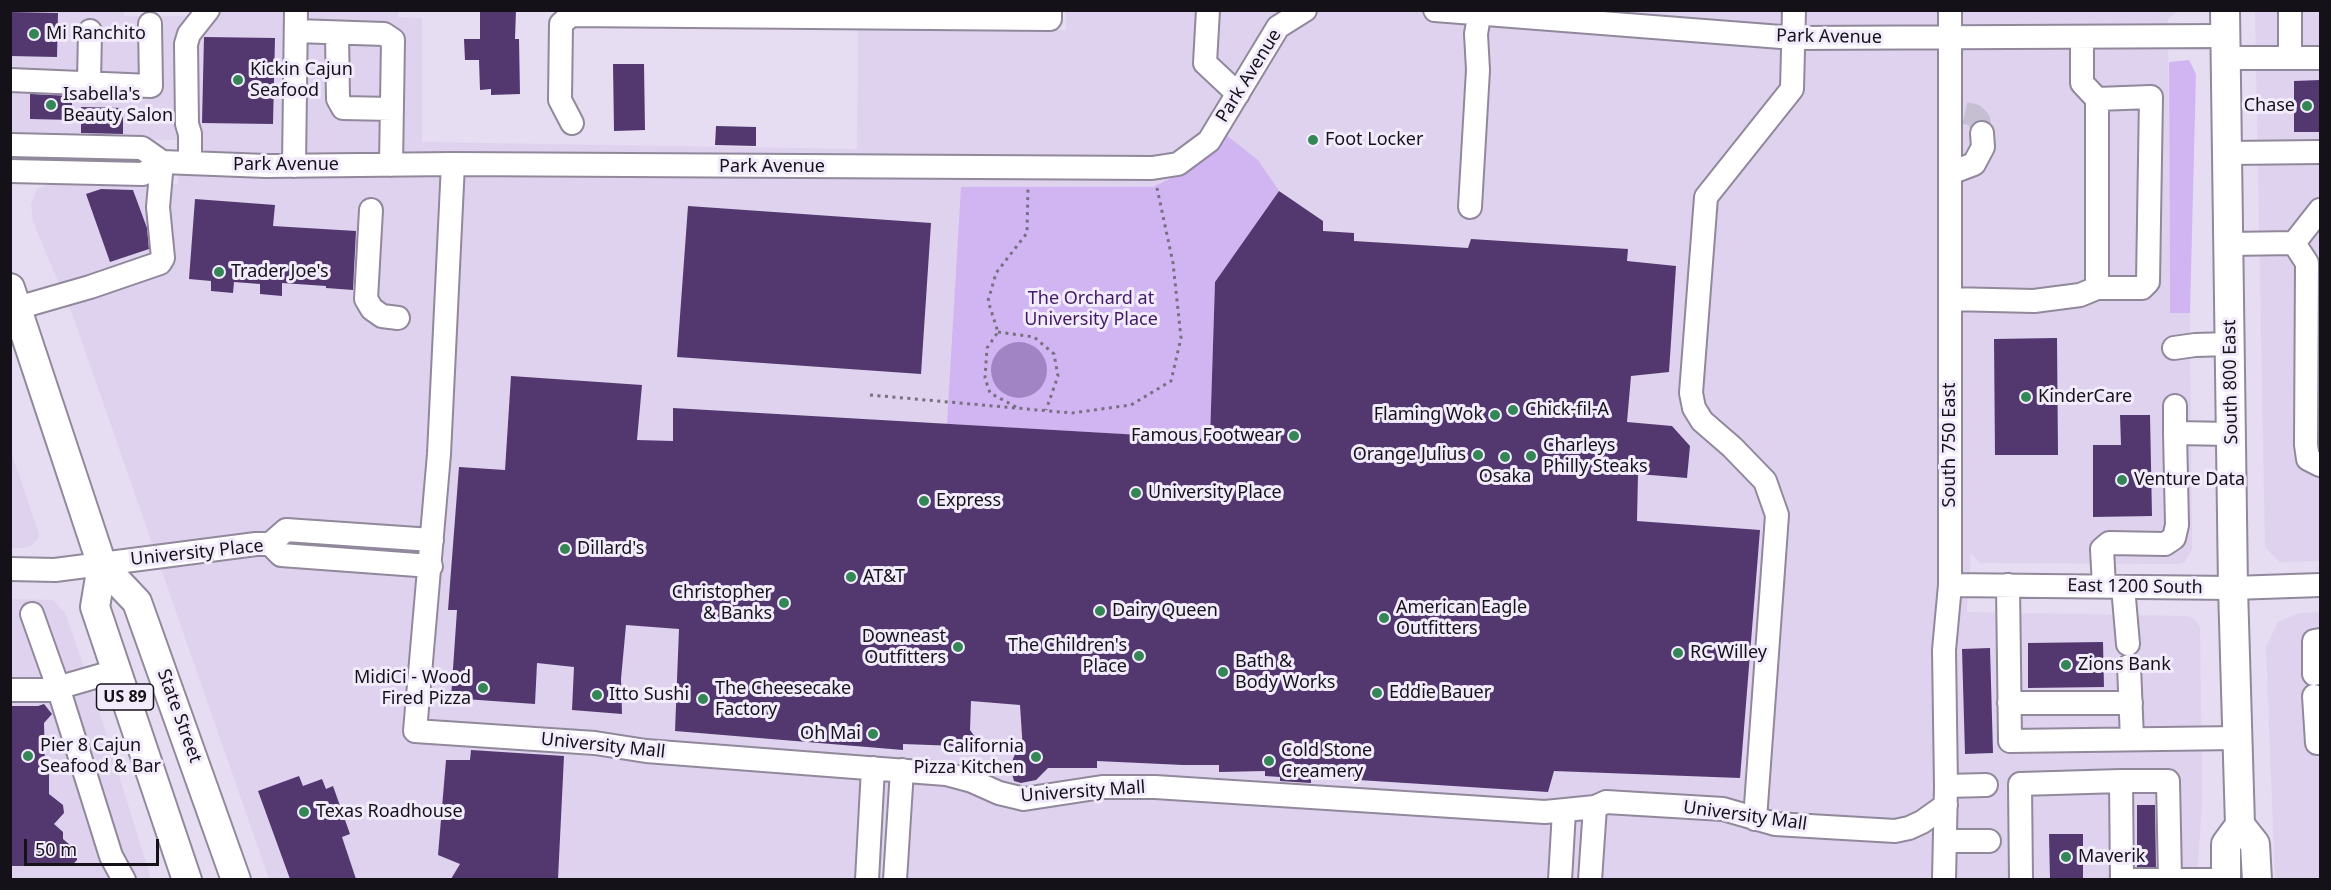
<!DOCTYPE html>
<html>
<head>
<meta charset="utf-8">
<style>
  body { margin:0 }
  #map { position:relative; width:2331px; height:890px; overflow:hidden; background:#e6ddf2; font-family:"Noto Sans",sans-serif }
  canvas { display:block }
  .frame { position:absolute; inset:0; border:12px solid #141118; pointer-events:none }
  .scale { position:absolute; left:24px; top:839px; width:135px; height:27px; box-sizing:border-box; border:3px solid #141118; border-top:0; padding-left:8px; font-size:18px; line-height:21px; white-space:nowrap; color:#141118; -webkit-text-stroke:4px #f2ebfc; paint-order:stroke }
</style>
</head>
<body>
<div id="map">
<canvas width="2331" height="890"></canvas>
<div class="frame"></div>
<div class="scale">50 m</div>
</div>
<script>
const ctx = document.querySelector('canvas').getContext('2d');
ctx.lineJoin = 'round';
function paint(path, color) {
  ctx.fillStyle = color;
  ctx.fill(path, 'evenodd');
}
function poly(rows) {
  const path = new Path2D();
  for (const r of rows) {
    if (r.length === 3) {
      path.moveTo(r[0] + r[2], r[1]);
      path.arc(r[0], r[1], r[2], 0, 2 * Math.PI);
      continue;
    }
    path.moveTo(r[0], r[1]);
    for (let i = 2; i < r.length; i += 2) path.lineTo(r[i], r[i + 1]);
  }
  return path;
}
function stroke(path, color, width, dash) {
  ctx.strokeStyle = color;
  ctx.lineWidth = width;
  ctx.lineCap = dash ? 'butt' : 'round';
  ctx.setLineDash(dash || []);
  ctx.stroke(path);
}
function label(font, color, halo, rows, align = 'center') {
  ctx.font = font + ' "Noto Sans",sans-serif';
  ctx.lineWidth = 6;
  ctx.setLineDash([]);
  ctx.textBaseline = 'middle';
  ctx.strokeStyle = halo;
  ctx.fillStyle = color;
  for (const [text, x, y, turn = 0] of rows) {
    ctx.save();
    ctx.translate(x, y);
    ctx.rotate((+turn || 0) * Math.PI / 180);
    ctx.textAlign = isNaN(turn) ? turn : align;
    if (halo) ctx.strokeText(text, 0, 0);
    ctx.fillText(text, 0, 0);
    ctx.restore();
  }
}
paint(poly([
  [123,10,124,16,191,16,192,10,398,10,398,17,422,18,422,142,857,149,858,27,1066,30,1066,10,2178,11,2168,19,2170,312,2190,313,2192,549,2185,562,2176,564,1980,563,1971,554,1967,612,2186,616,2195,619,2200,627,2202,802,2197,879,269,879,74,319,33,222,31,204,37,189,50,184,178,184,178,140,14,137,11,134,11,11],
  [2255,11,2320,11,2320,561,2280,562,2265,547],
  [10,449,39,534,38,539,32,545,24,548,11,548],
  [11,599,53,600,65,613,97,704,151,879,11,880],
  [2320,612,2320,879,2275,879,2266,647,2278,622,2299,613]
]), '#ded2ee');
paint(poly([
  [2189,60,2196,74,2190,313,2170,313,2169,62],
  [1226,135,1258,160,1279,191,1215,282,1210,439,947,424,961,187,1153,187,1194,167]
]), '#d1b5f3');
paint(poly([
  [1019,370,28]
]), '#a184c3');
paint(poly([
  [480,10,516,10,515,39,519,39,520,94,491,95,491,89,480,90,479,60,465,60,464,39,480,39],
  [10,12,58,13,57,57,10,56],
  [204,37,275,38,273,124,202,123],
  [613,64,644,64,645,130,614,131],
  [2320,80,2320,132,2294,132,2294,81],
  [30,94,72,96,72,120,30,119],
  [81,107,123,108,123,134,81,133],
  [716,126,756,127,756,146,715,145],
  [101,189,133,190,147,228,149,249,110,262,86,194],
  [1279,191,1323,221,1323,231,1354,233,1354,241,1468,248,1471,239,1628,249,1627,261,1676,266,1669,372,1631,376,1627,422,1672,426,1690,446,1687,478,1638,474,1637,521,1760,530,1740,778,1554,771,1548,792,1311,777,1311,783,1280,781,1280,777,1265,776,1265,771,1219,772,1219,765,1183,765,1097,761,1097,768,1048,768,1036,780,1021,783,1014,781,1010,767,1015,754,1023,751,1020,705,971,701,970,730,980,744,964,754,957,746,903,744,903,750,675,731,679,629,626,625,621,679,622,714,572,710,574,667,537,663,535,704,451,698,457,610,448,610,459,467,505,470,511,376,642,385,637,440,673,441,673,408,1210,439,1215,282],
  [195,199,275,205,273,226,356,231,353,290,326,288,326,286,282,283,282,296,260,294,260,284,234,282,233,293,211,291,211,281,189,279],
  [688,206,931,223,921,374,677,357],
  [2057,338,2058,455,1995,455,1994,339],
  [2120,415,2150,415,2152,516,2093,517,2093,445,2121,445],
  [2103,642,2104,687,2028,688,2028,643],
  [1990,648,1993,753,1965,754,1962,649],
  [44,704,52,714,44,723,45,766,49,766,49,794,63,805,64,813,54,824,63,832,63,839,77,851,77,860,71,866,10,866,10,706,38,706],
  [471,750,564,756,558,879,451,879,460,864,438,855,446,760,470,760],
  [299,776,303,786,322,779,326,789,333,786,350,834,342,837,356,879,290,879,258,791],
  [2137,805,2155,805,2156,867,2137,867],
  [2049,834,2083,834,2083,879,2050,879]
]), '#533870');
stroke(poly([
  [1965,113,1974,115,1979,120,1982,133]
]), '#c6bed1', 22, [22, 11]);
const minor = poly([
  [571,10,571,15,561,24,560,100,572,123],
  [1208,10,1205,63,1238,94],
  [1435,10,1794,38,2225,36],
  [2290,10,2290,58],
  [571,15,1050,19,1050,10],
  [296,31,384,34,393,40,391,165],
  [337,33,338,99,343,108,392,109],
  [2082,37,2082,83,2097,99],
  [2226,58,2320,58],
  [10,80,151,86,150,24],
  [89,83,90,31],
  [10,145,142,148,162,162],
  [2228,153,2320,152],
  [190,163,190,134,187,124,186,44,189,34,208,10],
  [453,164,439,454,415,731,595,743,646,751,946,774,972,781,999,793,1024,799,1102,787,1155,787,1545,812,1595,807,1606,802,1723,809,1775,824,1895,831,1909,828,1922,822,1946,805],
  [294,166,296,10],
  [10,171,143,174,162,162,266,166,453,164,1152,168,1178,164,1209,141,1278,27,1305,10],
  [1950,173,1974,164,1983,147,1982,133],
  [1470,207,1478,70,1476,34,1480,10],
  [371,210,366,299,372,309,382,316,398,318],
  [2294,243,2307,263,2306,445,2308,459,2320,465],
  [2229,244,2294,243,2320,210],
  [1950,299,2034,301,2080,295,2097,288,2097,99,2151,97,2148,282,2142,288,2097,288],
  [17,308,90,287,160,263,163,258,158,207,162,162],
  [2174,348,2195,345,2230,344],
  [2175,406,2175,433,2231,434],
  [270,544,286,530,432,540],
  [10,569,55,570,256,544,270,544,281,555,431,566],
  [1950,585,2233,588,2320,585],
  [2008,585,2010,741,2237,738],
  [2104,586,2102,549,2109,543,2165,544,2174,538,2177,525,2175,433],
  [2123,587,2128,644],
  [32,614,58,687,111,856,124,880],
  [2129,666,2132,739],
  [2314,674,2314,641,2320,640],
  [10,690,50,690,116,671],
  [2314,696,2317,743,2320,743],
  [2009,703,2131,703],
  [1946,786,1986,785],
  [1755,819,1777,515,1765,481,1732,447,1702,421,1694,408,1691,393,1706,197,1792,89,1794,10],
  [1945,841,1989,841],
  [867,880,873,768],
  [895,880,902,770],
  [1560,880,1564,811],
  [1590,880,1595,807],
  [1944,880,1946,786,1944,650,1950,585,1950,10],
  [2021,880,2020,784,2121,781],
  [2122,880,2121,781,2168,781,2170,879],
  [2132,880,2223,880]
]);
const major = poly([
  [2225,10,2233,588,2240,825,2255,844,2257,880],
  [10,288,102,565,137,602,236,880],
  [102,565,95,607,187,880],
  [2226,880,2226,844,2240,825]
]);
stroke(minor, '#91889c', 26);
stroke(major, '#91889c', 32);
stroke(poly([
  [998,332,1034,337,1054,354,1058,376,1046,410],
  [870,395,1072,413,1131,405,1171,381,1181,338,1173,263,1157,188],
  [1016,407,990,393,985,378,987,348,998,332,988,301,996,273,1027,233,1028,188]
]), '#77717f', 3, [3, 4.5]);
stroke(minor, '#fff', 22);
stroke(major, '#fff', 28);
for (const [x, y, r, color] of [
  [34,34,6,"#358657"],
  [238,80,6,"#358657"],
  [51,105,6,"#358657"],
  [2307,106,6,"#358657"],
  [1313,140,6,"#358657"],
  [219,272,6,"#358657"],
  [2026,397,6,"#358657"],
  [1513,410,6,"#358657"],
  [1495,415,6,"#358657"],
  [1294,436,6,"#358657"],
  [1478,455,6,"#358657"],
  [1531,456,6,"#358657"],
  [1505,457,6,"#358657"],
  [2122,480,6,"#358657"],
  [1136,493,6,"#358657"],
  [924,501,6,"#358657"],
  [565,549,6,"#358657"],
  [851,577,6,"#358657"],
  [784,603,6,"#358657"],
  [1100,611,6,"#358657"],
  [1384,618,6,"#358657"],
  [958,647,6,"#358657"],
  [1678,653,6,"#358657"],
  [1139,656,6,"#358657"],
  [2066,665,6,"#358657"],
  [1223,672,6,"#358657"],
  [483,688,6,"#358657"],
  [1377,693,6,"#358657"],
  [597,695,6,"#358657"],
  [703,699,6,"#358657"],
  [873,734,6,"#358657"],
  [28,756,6,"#358657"],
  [1036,757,6,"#358657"],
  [1269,761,6,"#358657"],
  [304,812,6,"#358657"],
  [2066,857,6,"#358657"]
]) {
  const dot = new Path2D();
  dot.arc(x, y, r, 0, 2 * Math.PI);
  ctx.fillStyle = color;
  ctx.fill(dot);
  stroke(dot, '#f2ebfc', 2);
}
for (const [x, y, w] of [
  [125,697,57]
]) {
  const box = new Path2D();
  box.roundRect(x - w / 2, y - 13, w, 26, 4.5);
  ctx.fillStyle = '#f2ebfc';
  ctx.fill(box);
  stroke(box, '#141118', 1.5);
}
label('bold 16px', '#141118', null, [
  ["US 89",125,697]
]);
label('18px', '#141118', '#f2ebfc', [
  ["Mi Ranchito",46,34],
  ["Kickin Cajun",250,70],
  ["Seafood",250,91],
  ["Isabella's",63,95],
  ["Beauty Salon",63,116],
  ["Chase",2295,106,"right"],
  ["Foot Locker",1325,140],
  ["Trader Joe's",231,272],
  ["KinderCare",2038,397],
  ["Chick-fil-A",1525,410],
  ["Flaming Wok",1483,415,"right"],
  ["Famous Footwear",1282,436,"right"],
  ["Charleys",1543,446],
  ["Philly Steaks",1543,467],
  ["Orange Julius",1466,455,"right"],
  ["Osaka",1505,477,"center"],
  ["Venture Data",2134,480],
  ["University Place",1148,493],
  ["Express",936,501],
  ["Dillard's",577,549],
  ["AT&T",863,577],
  ["Christopher",772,593,"right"],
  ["& Banks",772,614,"right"],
  ["American Eagle",1396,608],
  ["Outfitters",1396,629],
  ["Dairy Queen",1112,611],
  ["Downeast",946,637,"right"],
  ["Outfitters",946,658,"right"],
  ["The Children's",1127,646,"right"],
  ["Place",1127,667,"right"],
  ["RC Willey",1690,653],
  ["Bath &",1235,662],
  ["Body Works",1235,683],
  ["Zions Bank",2078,665],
  ["MidiCi - Wood",471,678,"right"],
  ["Fired Pizza",471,699,"right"],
  ["The Cheesecake",715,689],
  ["Factory",715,710],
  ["Eddie Bauer",1389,693],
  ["Itto Sushi",609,695],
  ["Oh Mai",861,734,"right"],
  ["Pier 8 Cajun",40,746],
  ["Seafood & Bar",40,767],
  ["California",1024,747,"right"],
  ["Pizza Kitchen",1024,768,"right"],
  ["Cold Stone",1281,751],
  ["Creamery",1281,772],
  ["Texas Roadhouse",316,812],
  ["Maverik",2078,857]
], 'left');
label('18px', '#141118', '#f2ebfc', [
  ["Park Avenue",1829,37,1],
  ["Park Avenue",1249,76,-58],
  ["Park Avenue",286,165],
  ["Park Avenue",772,167],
  ["South 800 East",2231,382,-91],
  ["South 750 East",1950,445,-90],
  ["University Place",197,553,-6],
  ["East 1200 South",2135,587,1],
  ["State Street",179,716,70],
  ["University Mall",603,746,6],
  ["University Mall",1083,792,-4],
  ["University Mall",1745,816,8]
]);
label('18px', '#421964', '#f2ebfc', [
  ["The Orchard at",1091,299],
  ["University Place",1091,320]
]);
</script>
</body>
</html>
